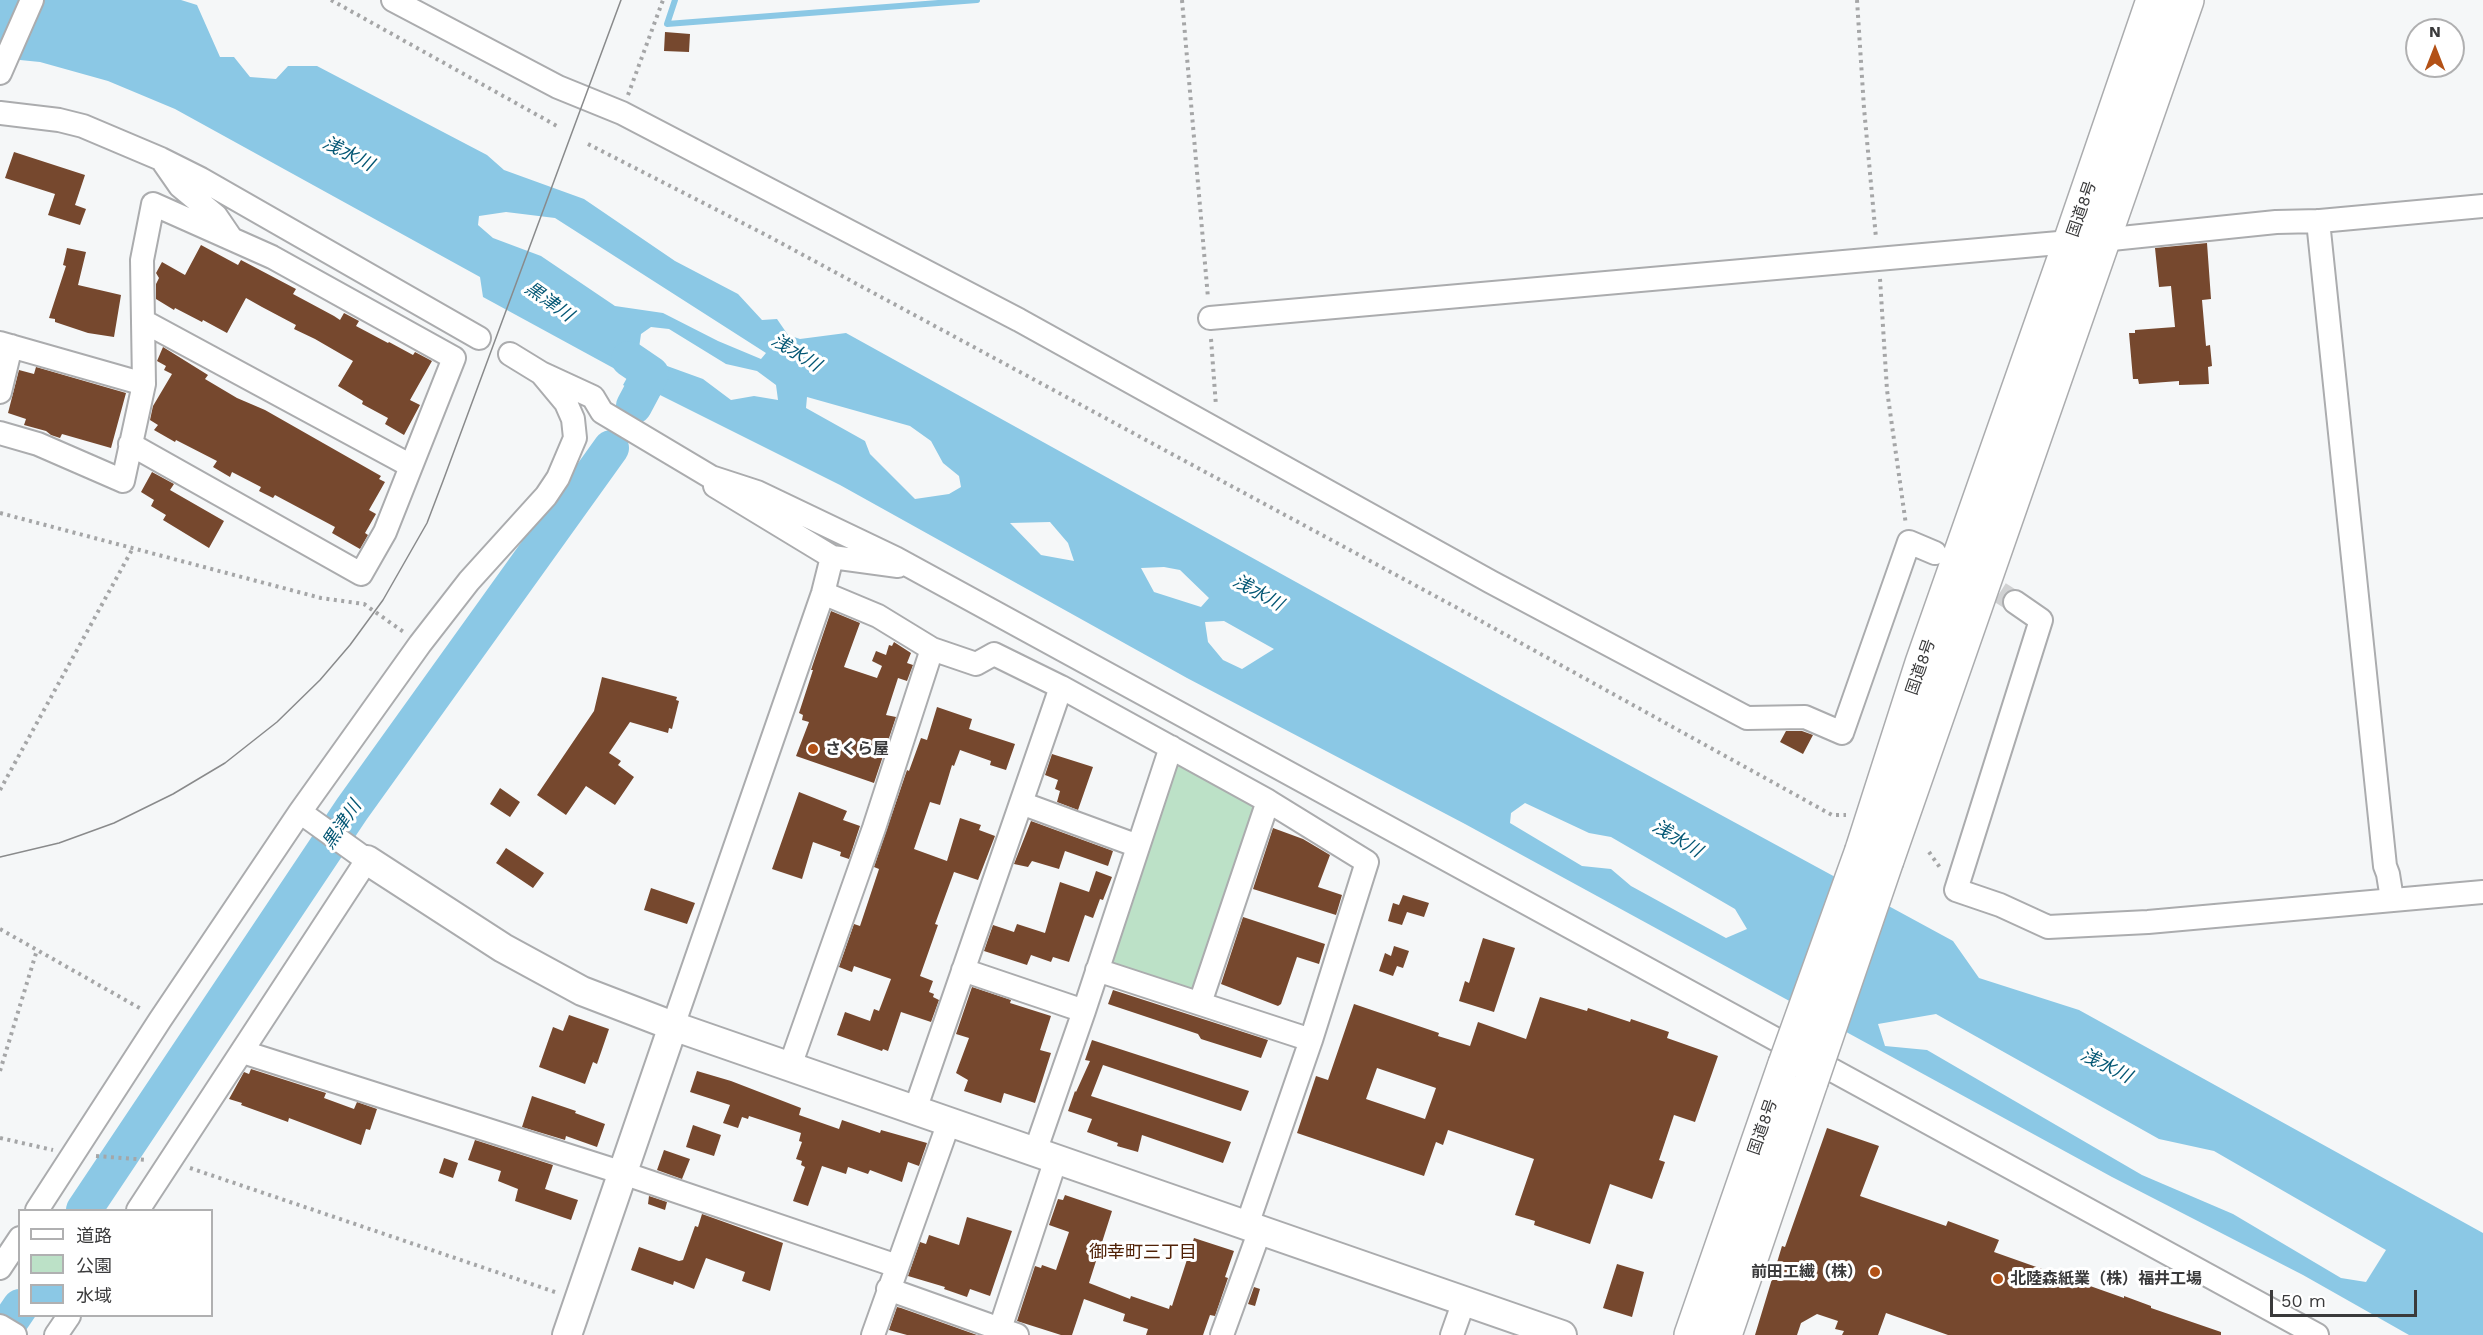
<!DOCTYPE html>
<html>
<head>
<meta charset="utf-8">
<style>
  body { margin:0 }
  #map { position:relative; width:2483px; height:1335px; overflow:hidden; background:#f5f7f8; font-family:"Work Sans","Noto Sans JP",sans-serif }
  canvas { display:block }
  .legend { position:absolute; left:18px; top:1209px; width:195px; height:108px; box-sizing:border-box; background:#fff; border:2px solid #b0b0b1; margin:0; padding:8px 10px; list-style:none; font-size:18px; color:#3a3a3b }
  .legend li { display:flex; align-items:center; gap:12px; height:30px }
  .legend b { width:30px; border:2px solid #b0b0b1 }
  .north { position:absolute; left:2405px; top:18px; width:60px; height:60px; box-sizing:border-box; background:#fff; border:2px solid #b0b0b1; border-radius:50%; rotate:0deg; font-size:16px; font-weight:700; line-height:24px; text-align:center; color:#3a3a3b }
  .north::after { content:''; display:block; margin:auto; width:21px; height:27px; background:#b35116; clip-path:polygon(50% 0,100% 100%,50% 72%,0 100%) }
  .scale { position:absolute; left:2270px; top:1290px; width:147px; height:27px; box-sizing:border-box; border:3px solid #3a3a3b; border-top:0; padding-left:8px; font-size:18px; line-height:21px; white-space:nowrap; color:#3a3a3b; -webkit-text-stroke:4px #fff; paint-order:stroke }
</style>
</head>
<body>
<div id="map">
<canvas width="2483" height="1335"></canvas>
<ul class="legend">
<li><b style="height:8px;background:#fff"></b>道路</li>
<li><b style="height:16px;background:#bce1c7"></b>公園</li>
<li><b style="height:16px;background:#8bc8e5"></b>水域</li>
</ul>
<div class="north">N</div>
<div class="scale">50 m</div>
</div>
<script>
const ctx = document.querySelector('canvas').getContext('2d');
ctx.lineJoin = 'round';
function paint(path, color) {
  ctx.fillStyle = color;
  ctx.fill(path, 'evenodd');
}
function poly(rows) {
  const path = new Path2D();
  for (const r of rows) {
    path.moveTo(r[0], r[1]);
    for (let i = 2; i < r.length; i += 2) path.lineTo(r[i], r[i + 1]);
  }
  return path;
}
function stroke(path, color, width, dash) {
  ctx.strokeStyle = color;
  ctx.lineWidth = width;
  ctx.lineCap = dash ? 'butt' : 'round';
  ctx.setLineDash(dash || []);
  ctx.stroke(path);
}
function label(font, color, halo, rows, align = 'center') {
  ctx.font = font + ' "Work Sans","Noto Sans JP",sans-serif';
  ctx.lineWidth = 6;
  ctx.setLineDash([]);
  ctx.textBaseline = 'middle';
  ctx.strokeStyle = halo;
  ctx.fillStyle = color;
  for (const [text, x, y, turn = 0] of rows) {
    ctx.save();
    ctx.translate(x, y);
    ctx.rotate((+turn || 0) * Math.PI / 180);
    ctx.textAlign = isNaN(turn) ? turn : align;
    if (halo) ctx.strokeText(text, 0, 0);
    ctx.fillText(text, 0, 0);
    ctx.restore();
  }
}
paint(poly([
  [1181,765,1259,808,1196,996,1104,966,1169,771]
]), '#bce1c7');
paint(poly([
  [0,0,181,0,197,5,220,57,234,57,250,77,276,79,288,66,317,66,487,155,504,170,584,199,675,261,738,294,762,320,777,319,788,335,800,339,846,333,1502,696,1953,941,1979,978,2079,1010,2483,1233,2483,1335,2409,1335,2303,1275,2112,1177,1465,824,1187,678,840,485,660,395,654,402,623,385,628,376,483,297,480,277,175,109,108,81,40,62,0,58],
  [506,212,555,218,766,353,761,359,718,341,663,313,615,306,541,256,493,238,478,225,479,216],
  [651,327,669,329,726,364,757,371,776,385,778,400,754,396,731,400,703,379,645,358,639,348,641,334],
  [807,397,910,426,931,441,943,463,959,476,961,487,949,494,915,499,870,454,865,441,806,408],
  [1050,522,1068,543,1074,561,1041,555,1010,523],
  [1164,567,1180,570,1209,598,1201,607,1154,592,1141,568],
  [1224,621,1274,649,1242,669,1223,660,1208,642,1205,622],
  [1525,803,1589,833,1611,837,1735,909,1747,929,1726,938,1631,886,1611,869,1582,866,1510,823,1511,813],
  [1936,1014,2159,1139,2214,1151,2386,1250,2366,1282,2341,1278,2233,1214,2142,1175,1927,1050,1885,1046,1878,1024]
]), '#8bc8e5');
stroke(poly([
  [675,0,667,24,977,0]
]), '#8bc8e5', 6);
stroke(poly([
  [629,359,651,374,634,406],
  [84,1210,352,809,611,448],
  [1,1335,20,1307]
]), '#8bc8e5', 36);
paint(poly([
  [665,32,690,34,689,52,664,51],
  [14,152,85,175,75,205,86,209,80,225,48,215,55,194,5,178],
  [2207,243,2211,299,2202,300,2206,346,2210,345,2212,366,2208,367,2209,384,2179,385,2179,381,2139,384,2138,379,2133,379,2129,333,2135,333,2135,330,2175,327,2171,286,2159,287,2155,248],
  [201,245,238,265,241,260,296,289,293,294,334,316,340,320,344,313,359,321,356,326,388,343,389,342,413,355,415,352,432,361,410,400,420,405,404,435,385,424,388,418,362,404,363,401,338,386,353,361,315,339,294,329,296,325,262,307,246,298,227,333,203,320,202,322,175,308,174,310,156,299,156,284,159,278,156,273,162,262,185,275],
  [67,248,86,252,78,285,121,295,114,337,88,333,55,322,55,319,49,318,66,266,63,265],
  [163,347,208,375,205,379,237,398,265,410,381,476,379,479,385,482,369,510,376,514,365,533,368,535,360,549,332,533,335,527,275,495,273,498,259,491,261,487,232,472,230,477,213,467,217,461,176,440,175,442,154,430,158,425,150,420,153,406,172,374,164,370,166,366,157,361],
  [36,367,126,393,111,448,62,434,60,438,51,435,46,431,24,425,26,419,8,413,19,370,34,374],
  [152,472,174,484,170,490,224,521,209,548,163,520,166,515,151,506,154,500,141,492],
  [831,611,860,623,844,667,877,678,882,666,872,661,876,651,886,655,889,645,892,646,894,642,911,653,907,663,913,665,907,681,898,678,886,715,896,717,874,783,796,756,809,722,802,720,803,715,799,713,813,670,811,670],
  [602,677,677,697,676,700,679,701,672,729,669,728,668,733,630,722,609,753,621,761,618,765,634,777,615,805,586,786,566,815,537,795,594,711],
  [937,707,972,719,969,729,1015,744,1006,770,990,765,991,761,960,750,954,766,952,765,940,805,930,802,914,849,947,861,960,818,981,825,979,830,995,836,978,880,954,872,935,924,938,925,920,976,933,981,929,992,934,994,933,997,939,1000,931,1022,901,1012,888,1051,883,1049,882,1051,837,1035,845,1012,870,1021,874,1009,879,1011,891,979,854,966,852,972,839,967,854,924,860,926,879,869,874,867,907,770,909,771,921,738,927,740],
  [1786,731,1802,731,1813,735,1803,754,1780,742],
  [1052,754,1093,767,1078,810,1057,802,1060,791,1055,789,1058,780,1045,775],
  [500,788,520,802,510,817,490,804],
  [799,792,847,811,843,820,860,826,849,859,840,856,841,852,813,842,802,879,772,869],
  [1031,821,1113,851,1108,866,1065,851,1059,869,1032,861,1028,867,1014,864],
  [1273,828,1303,839,1330,855,1318,887,1342,895,1336,915,1253,889],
  [506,848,544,873,533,888,496,863],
  [1096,871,1112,877,1103,900,1100,899,1093,918,1085,915,1069,962,1053,957,1051,962,1031,955,1027,965,984,951,993,925,1014,932,1017,924,1045,933,1060,882,1089,892],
  [651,888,695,903,687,924,644,910],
  [1403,895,1429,903,1424,917,1407,912,1402,925,1388,921,1393,903,1399,905],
  [1243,917,1325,944,1319,964,1297,957,1281,1004,1278,1006,1221,984],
  [1483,938,1515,948,1494,1012,1459,1001,1465,981,1469,983],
  [1394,946,1409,951,1403,968,1397,966,1393,976,1379,971,1385,953,1391,956],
  [972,987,1011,1000,1010,1003,1051,1016,1040,1050,1051,1053,1035,1103,1004,1093,1001,1103,964,1091,968,1080,956,1073,969,1038,956,1034],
  [1113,990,1268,1040,1261,1058,1201,1039,1198,1034,1108,1004],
  [1540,997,1587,1011,1588,1008,1630,1022,1631,1019,1669,1032,1667,1038,1718,1056,1695,1122,1674,1115,1659,1160,1665,1162,1652,1199,1610,1184,1590,1244,1534,1225,1535,1221,1515,1215,1534,1159,1448,1130,1443,1145,1436,1142,1424,1176,1297,1133,1316,1076,1328,1080,1354,1004,1439,1033,1438,1036,1470,1046,1478,1022,1526,1039],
  [1377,1068,1436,1088,1425,1119,1366,1099],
  [569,1015,609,1029,597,1064,593,1062,585,1084,539,1067,553,1027,563,1031],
  [1092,1040,1249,1091,1241,1111,1103,1065,1091,1096,1231,1142,1223,1163,1142,1135,1138,1152,1117,1146,1118,1143,1087,1132,1092,1119,1068,1111,1075,1091,1076,1092,1090,1061,1085,1060],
  [251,1069,326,1093,324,1098,354,1109,357,1102,377,1109,370,1130,366,1129,361,1145,289,1118,288,1122,241,1105,242,1103,229,1099,244,1072,249,1074],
  [697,1071,731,1081,801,1108,799,1115,839,1129,842,1120,880,1133,881,1130,927,1143,919,1166,908,1162,902,1182,870,1170,868,1174,848,1167,846,1174,822,1166,808,1206,793,1201,805,1167,801,1165,802,1161,796,1159,802,1142,799,1141,801,1133,749,1116,748,1119,742,1117,738,1128,723,1123,730,1105,690,1092],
  [532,1096,576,1111,575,1113,605,1124,597,1147,566,1136,565,1140,522,1127],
  [693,1125,721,1135,714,1156,686,1147],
  [1827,1128,1879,1146,1860,1196,1946,1226,1948,1221,1999,1240,1994,1252,2124,1298,2124,1296,2151,1306,2151,1308,2221,1332,2221,1335,1948,1335,1886,1313,1878,1335,1842,1335,1844,1331,1835,1329,1838,1321,1817,1314,1801,1323,1797,1335,1755,1335,1782,1246,1785,1247],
  [475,1140,553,1165,545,1189,578,1200,571,1220,515,1201,518,1189,498,1181,501,1171,468,1160],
  [664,1150,690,1159,682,1179,657,1170],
  [444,1158,458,1163,453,1178,439,1173],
  [1065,1195,1112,1211,1089,1283,1130,1299,1131,1296,1169,1309,1170,1305,1172,1306,1194,1238,1234,1251,1225,1277,1228,1278,1215,1316,1210,1315,1203,1335,1146,1335,1148,1329,1123,1321,1125,1314,1084,1299,1072,1335,1061,1335,1017,1321,1035,1266,1041,1268,1042,1265,1056,1270,1069,1232,1049,1225,1058,1199,1063,1200],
  [649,1196,667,1202,665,1210,648,1204],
  [702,1214,783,1243,770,1291,742,1281,745,1272,706,1258,694,1289,674,1281,673,1285,631,1270,639,1247,679,1261,683,1260,695,1226,698,1227],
  [967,1217,1012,1231,990,1296,970,1289,967,1297,944,1289,945,1287,908,1276,920,1242,926,1244,929,1235,959,1245],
  [1617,1264,1644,1272,1632,1317,1603,1308],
  [1254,1287,1260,1289,1255,1306,1248,1304],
  [897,1307,901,1308,977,1335,907,1335,889,1330]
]), '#76482e');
stroke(poly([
  [1972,575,2015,602]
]), '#d0d1d2', 22, [22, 11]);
const minor = poly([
  [393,0,558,87,622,113,1019,320,1491,582,1747,718,1805,717,1842,733,1909,542,1935,553],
  [0,73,32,0],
  [0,113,59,120,83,126,161,159,201,179,479,338],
  [164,163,180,186,216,216,231,238],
  [2318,221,2385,866,2388,874,2392,899],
  [2102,240,2276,222,2320,221,2483,206],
  [1210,318,2070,242],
  [143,321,411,466],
  [0,343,144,384,123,481,38,444,0,433],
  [541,373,593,397,602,412,711,477,757,492,895,558,2317,1335],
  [0,392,11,346],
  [130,444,361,574,385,532,454,358,272,257,153,204,142,260,144,384],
  [715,486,832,557,898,566],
  [823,593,878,616,932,649,976,664,994,654,1061,687,1268,801,1367,862,1311,1040,1247,1225],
  [2015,602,2041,620,1956,890,2000,905,2048,927,2148,922,2483,892],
  [1021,803,1138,846],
  [963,970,1084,1011],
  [1097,970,1311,1040],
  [1200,1003,1268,801],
  [673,1026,823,593,832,557],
  [243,1052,623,1173,897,1266],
  [790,1066,874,828,932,649],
  [915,1110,1061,687],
  [1035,1152,1084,1011,1171,747],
  [37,1210,160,1020,300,812,420,644,469,581,546,496,558,478,575,438,573,419,566,403,541,373,510,354],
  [138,1210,367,860,300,812],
  [0,1268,20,1238],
  [888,1289,1017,1335],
  [0,1326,15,1335],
  [56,1335,69,1316],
  [873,1335,949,1122],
  [998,1335,1056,1159],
  [1222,1335,1260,1230],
  [1452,1335,1464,1301]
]);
const tertiary = poly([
  [367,860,503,948,582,991,673,1026,1562,1335],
  [567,1335,673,1026]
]);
const trunk = poly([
  [1862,850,1922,663,2070,242,2153,0],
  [1887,860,2187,0],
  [1691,1335,1785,1064],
  [1725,1335,1811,1082]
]);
stroke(minor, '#abacae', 26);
stroke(tertiary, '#abacae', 32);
stroke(trunk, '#abacae', 36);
stroke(poly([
  [331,0,557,126],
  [1182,0,1208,298],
  [1857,0,1864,108,1876,238],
  [628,95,663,0],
  [588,144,768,236,1461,610,1832,815,1846,815],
  [1880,279,1887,390,1906,525],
  [1211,339,1216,406],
  [0,513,321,598,364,604,405,633],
  [0,790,133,548],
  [1929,852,1941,869],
  [0,929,143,1010],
  [0,1071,37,950],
  [0,1138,53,1150],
  [96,1156,148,1160],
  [190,1168,558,1293]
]), '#a5a6a7', 4, [3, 4.5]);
stroke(minor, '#fff', 22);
stroke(tertiary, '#fff', 28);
stroke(trunk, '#fff', 33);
stroke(poly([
  [0,857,59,843,114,823,173,794,225,763,277,722,320,680,350,645,383,600,427,523,443,481,621,0]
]), '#898a8b', 1.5);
const trunkBridge = poly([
  [1785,1064,1862,850],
  [1811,1082,1887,860]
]);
stroke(trunkBridge, '#abacae', 36, []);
stroke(trunkBridge, '#fff', 33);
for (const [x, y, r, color] of [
  [813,749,6,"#b35116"],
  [1875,1272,6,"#b35116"],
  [1998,1279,6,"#b35116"]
]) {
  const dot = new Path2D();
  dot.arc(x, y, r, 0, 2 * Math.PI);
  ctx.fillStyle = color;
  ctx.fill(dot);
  stroke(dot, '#fff', 2);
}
label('16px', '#3a3a3b', '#fff', [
  ["国道8号",2082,209,-71],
  ["国道8号",1921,667,-71],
  ["国道8号",1763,1127,-71]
]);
label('bold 16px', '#3a3a3b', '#fff', [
  ["さくら屋",825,749],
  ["前田工繊（株）",1863,1272,"right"],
  ["北陸森紙業（株）福井工場",2010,1279]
], 'left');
label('italic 18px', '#045774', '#fff', [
  ["浅水川",348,154,27],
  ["黒津川",549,302,35],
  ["浅水川",796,353,32],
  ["浅水川",1258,593,29],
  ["黒津川",342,825,-56],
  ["浅水川",1677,839,31],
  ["浅水川",2106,1066,27]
]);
label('18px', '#502106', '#fff', [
  ["御幸町三丁目",1143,1253]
]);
</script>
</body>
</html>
